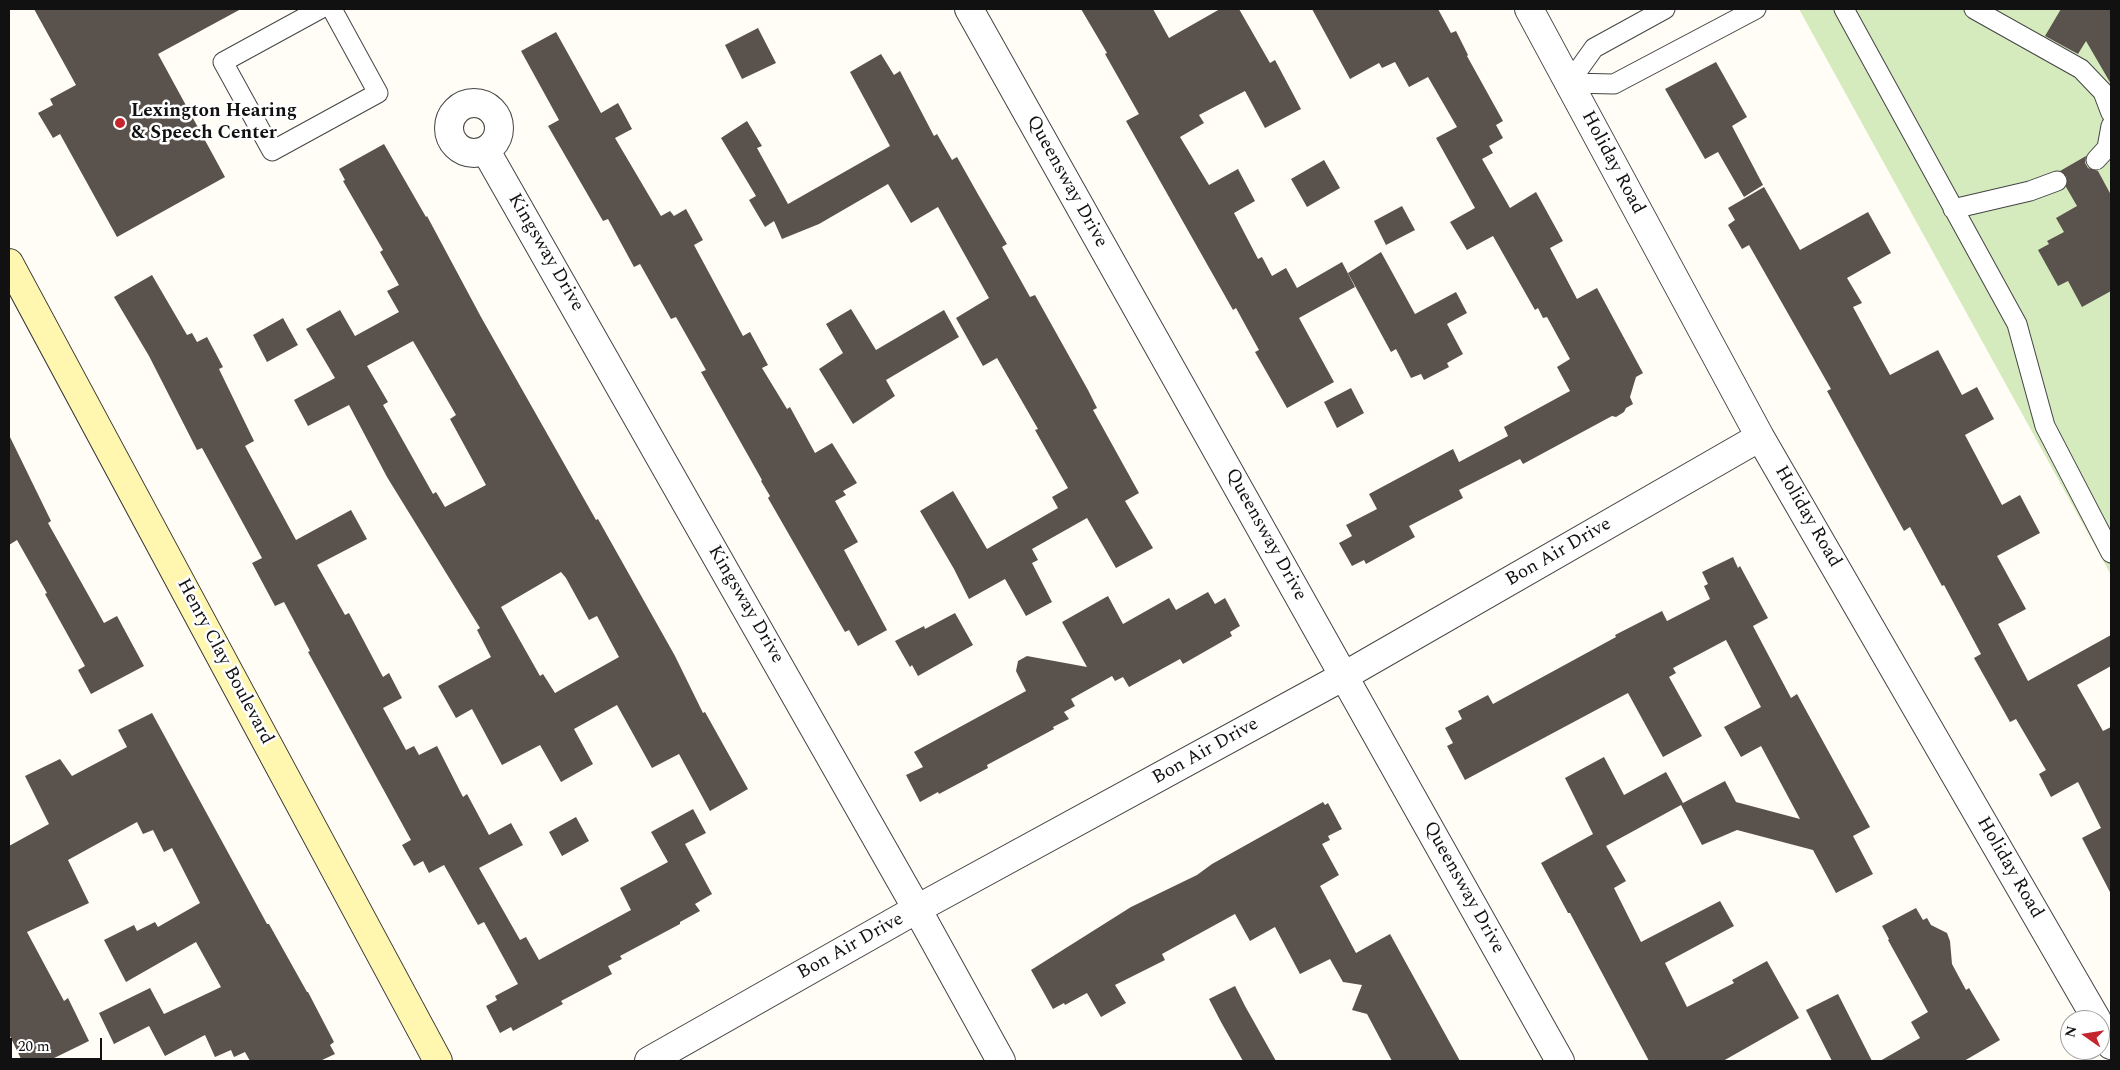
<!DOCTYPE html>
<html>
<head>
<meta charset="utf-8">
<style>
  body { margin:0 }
  #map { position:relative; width:2120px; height:1070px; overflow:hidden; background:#fffdf5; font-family:Spectral,serif }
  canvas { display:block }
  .frame { position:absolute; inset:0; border:10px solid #111; pointer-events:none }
  .north { position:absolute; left:2060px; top:1010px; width:50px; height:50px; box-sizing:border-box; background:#fff; border:1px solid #a0a0a0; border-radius:50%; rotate:283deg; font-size:14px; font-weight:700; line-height:20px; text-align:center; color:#111 }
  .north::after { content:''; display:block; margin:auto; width:18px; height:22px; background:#c4262e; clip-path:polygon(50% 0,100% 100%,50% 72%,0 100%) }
  .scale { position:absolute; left:10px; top:1038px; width:92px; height:22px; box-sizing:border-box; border:2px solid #111; border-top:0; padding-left:6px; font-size:15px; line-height:18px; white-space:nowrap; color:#111; -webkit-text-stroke:4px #fff; paint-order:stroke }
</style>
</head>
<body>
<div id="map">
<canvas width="2120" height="1070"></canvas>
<div class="frame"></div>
<div class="north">N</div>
<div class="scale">20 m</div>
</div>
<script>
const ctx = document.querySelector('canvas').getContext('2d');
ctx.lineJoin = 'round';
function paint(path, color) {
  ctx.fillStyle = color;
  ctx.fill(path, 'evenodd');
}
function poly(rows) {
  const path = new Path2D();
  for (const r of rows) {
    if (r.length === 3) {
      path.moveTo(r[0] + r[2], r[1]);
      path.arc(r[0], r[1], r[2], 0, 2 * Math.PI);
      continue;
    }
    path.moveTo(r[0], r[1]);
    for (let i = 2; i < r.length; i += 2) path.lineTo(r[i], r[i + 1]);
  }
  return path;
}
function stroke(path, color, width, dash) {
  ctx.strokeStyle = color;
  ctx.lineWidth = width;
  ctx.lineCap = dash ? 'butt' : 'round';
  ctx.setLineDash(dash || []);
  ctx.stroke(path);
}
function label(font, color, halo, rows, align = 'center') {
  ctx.font = font + ' Spectral,serif';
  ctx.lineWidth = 5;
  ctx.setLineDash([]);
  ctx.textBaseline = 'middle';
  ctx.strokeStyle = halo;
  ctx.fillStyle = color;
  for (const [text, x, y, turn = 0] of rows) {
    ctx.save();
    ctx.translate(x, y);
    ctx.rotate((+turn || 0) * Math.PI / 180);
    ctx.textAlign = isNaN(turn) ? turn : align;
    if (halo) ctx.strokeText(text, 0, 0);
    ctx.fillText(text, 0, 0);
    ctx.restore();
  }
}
paint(poly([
  [1799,9,2111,9,2111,575]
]), '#d5ebbd');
paint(poly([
  [34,9,241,9,158,54,225,177,117,237,60,134,53,138,38,113,53,105,50,99,76,85],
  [1081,9,1153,9,1169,38,1220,9,1239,9,1270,63,1275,60,1301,109,1265,128,1245,91,1199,115,1204,123,1180,137,1209,185,1238,169,1255,201,1234,213,1258,259,1262,257,1272,276,1286,268,1297,288,1342,262,1355,287,1299,318,1334,382,1287,408,1255,352,1259,350,1236,308,1233,310,1126,121,1139,114,1105,54,1107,53],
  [1312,9,1438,9,1451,33,1456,31,1468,55,1467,56,1503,121,1496,125,1503,138,1489,146,1493,153,1482,159,1510,208,1536,192,1563,241,1550,248,1577,299,1597,288,1643,373,1636,377,1630,397,1633,404,1626,408,1624,412,1616,417,1612,416,1523,464,1520,459,1459,490,1463,498,1409,526,1415,537,1366,564,1364,560,1352,566,1339,543,1352,536,1346,525,1377,509,1369,494,1453,449,1459,462,1508,436,1504,427,1570,391,1557,367,1570,359,1547,317,1543,318,1538,308,1535,310,1493,236,1467,250,1450,222,1475,208,1436,138,1457,127,1428,77,1409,87,1395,62,1382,68,1379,63,1350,79],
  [2061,9,2111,9,2111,84,2086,41,2078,54,2045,36],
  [758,28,776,63,742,79,725,45],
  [556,32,601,113,618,103,632,129,615,138,661,216,670,211,674,216,686,209,703,240,694,245,743,336,750,332,768,365,762,368,787,409,790,407,815,453,832,443,857,483,843,491,846,495,835,501,858,542,844,550,887,630,858,646,849,630,845,632,768,498,770,496,761,481,762,480,701,372,706,370,676,317,671,319,640,264,634,267,608,219,603,221,548,126,559,120,521,51],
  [881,54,894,75,900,71,934,136,937,134,952,160,957,157,979,196,1007,244,1002,247,1030,297,1035,295,1088,390,1097,408,1093,410,1139,493,1125,501,1153,548,1116,568,1087,518,1032,549,1038,560,1032,563,1052,602,1026,616,1005,579,969,599,954,569,920,511,953,491,987,549,1058,508,1052,497,1068,488,1035,430,1038,429,997,358,983,366,956,318,989,298,938,207,911,223,888,184,819,224,782,239,774,221,765,227,749,200,756,196,721,138,747,121,762,146,757,148,788,204,890,146,850,72],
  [1716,62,1747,117,1732,126,1763,185,1744,197,1718,152,1705,159,1665,89],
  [384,144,426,217,427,216,481,317,596,520,598,519,675,656,703,713,705,712,748,789,710,811,679,754,652,768,617,705,574,729,593,764,561,782,540,745,502,765,472,709,456,718,438,686,491,657,477,630,480,628,387,477,349,405,308,426,294,400,335,378,306,329,340,310,355,336,399,312,387,291,399,285,380,252,383,250,343,181,345,180,339,169],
  [413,341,456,415,450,419,486,485,445,507,436,492,433,494,383,405,388,402,367,366],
  [561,572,566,578,589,620,597,616,619,657,555,693,543,674,540,676,501,607],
  [2086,156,2085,163,2088,168,2098,171,2111,195,2111,291,2082,307,2068,281,2058,286,2038,250,2049,244,2047,241,2064,232,2056,218,2077,206,2066,187,2067,177,2060,171],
  [1324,160,1340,188,1307,207,1291,179],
  [1764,187,1800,250,1868,212,1891,253,1847,278,1862,303,1853,307,1890,375,1938,350,1962,395,1977,387,1994,419,1965,435,2002,505,2020,495,2040,533,1997,556,2026,609,1998,624,2028,681,2111,635,2111,666,2077,685,2103,731,2111,727,2111,894,2082,838,2101,828,2078,782,2051,797,2039,774,2046,770,2016,719,2010,722,1974,658,1981,654,1944,585,1942,586,1910,527,1904,531,1827,391,1831,389,1749,245,1742,249,1728,225,1735,220,1728,208],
  [1402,206,1415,230,1386,245,1374,221],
  [1381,252,1415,314,1456,292,1467,313,1447,324,1463,354,1447,363,1449,367,1424,380,1421,374,1411,378,1396,349,1391,352,1348,273],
  [152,275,187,335,192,333,197,342,207,337,223,367,219,369,254,441,245,446,296,540,351,510,367,539,317,565,345,615,349,613,383,677,389,673,402,698,383,708,406,750,414,746,419,755,437,746,463,797,467,794,489,835,511,823,523,845,479,868,520,940,526,937,539,960,631,910,620,888,668,862,651,832,693,809,706,833,685,844,712,894,695,904,700,911,680,922,680,924,620,956,622,959,608,966,612,974,561,1001,563,1004,513,1031,511,1027,500,1033,486,1006,497,1000,495,996,518,984,484,922,478,925,444,865,429,873,423,861,414,866,402,845,411,840,308,652,310,651,284,602,275,606,252,563,262,558,202,448,197,450,149,356,114,297],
  [851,309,876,350,944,310,959,337,886,380,895,396,853,424,819,369,843,353,826,324],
  [283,318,298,345,267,362,253,335],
  [1351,388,1364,413,1337,428,1324,402],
  [9,435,51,521,48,523,104,623,117,616,144,666,91,694,78,670,85,666,45,594,47,593,17,540,9,545],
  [1733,557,1738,568,1740,566,1768,618,1753,626,1791,698,1797,694,1870,827,1853,836,1873,874,1836,893,1813,850,1737,830,1702,845,1681,805,1606,846,1626,881,1614,888,1641,942,1720,901,1734,926,1665,963,1687,1007,1734,983,1732,980,1767,961,1799,1018,1723,1061,1649,1061,1570,913,1568,913,1541,863,1593,834,1565,778,1604,757,1624,795,1666,772,1683,803,1725,781,1736,802,1800,819,1761,746,1741,757,1724,727,1761,707,1726,640,1673,668,1676,673,1669,677,1702,736,1663,757,1628,693,1465,780,1447,746,1453,743,1445,728,1462,719,1458,711,1488,695,1493,704,1616,637,1615,635,1662,611,1667,621,1710,599,1704,586,1708,584,1702,572],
  [1208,592,1215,604,1225,598,1240,626,1230,632,1232,636,1183,664,1180,659,1129,687,1123,677,1115,681,1112,676,1071,699,1075,706,1064,712,1069,719,1053,727,1054,729,987,765,988,768,939,794,938,792,920,802,906,775,923,767,914,752,1026,691,1016,671,1018,661,1027,656,1087,667,1062,622,1108,596,1123,624,1169,598,1176,610],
  [955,613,973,645,918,676,912,665,910,667,895,641,924,626,925,629],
  [152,713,267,924,269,924,307,992,308,992,334,1042,330,1045,335,1054,320,1061,250,1061,245,1052,234,1057,231,1050,215,1057,205,1035,165,1056,149,1026,114,1044,99,1013,150,988,164,1014,221,987,196,942,126,982,104,940,134,925,137,931,155,922,158,927,200,903,172,848,164,852,153,830,143,834,137,822,68,860,89,903,27,932,64,1001,68,998,89,1041,48,1061,22,1061,9,1034,9,846,49,824,25,776,60,759,72,776,127,747,118,730],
  [1323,802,1325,805,1328,803,1342,829,1328,836,1330,840,1322,844,1339,875,1320,886,1356,953,1390,934,1460,1061,1392,1061,1367,1014,1352,1010,1362,985,1343,982,1330,959,1300,974,1275,927,1250,941,1235,914,1162,954,1165,960,1115,985,1126,1003,1101,1017,1087,993,1065,1005,1064,1003,1053,1009,1031,970,1131,907,1197,875,1212,864],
  [576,817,589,841,562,856,549,832],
  [1916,908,1923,920,1927,918,1931,925,1947,933,1950,941,1952,964,1966,990,1969,988,2000,1040,1964,1061,1880,1061,1920,1038,1911,1022,1928,1012,1888,940,1889,939,1882,926],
  [1235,986,1245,1006,1276,1061,1243,1061,1221,1022,1209,999],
  [1838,994,1872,1061,1832,1061,1806,1010]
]), '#5a524d');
const lane = poly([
  [320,9,223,62,272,151,378,93,332,9],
  [1844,9,2017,324,2045,426,2111,553],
  [1974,9,2081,69,2103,92,2111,113],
  [1569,83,1614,84,1756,9],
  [1569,83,1594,48,1665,9],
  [2096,160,2107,148,2111,126],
  [1953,209,2030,191,2057,181]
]);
const street = poly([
  [969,9,1560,1061],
  [1529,9,1760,437,2097,1020],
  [474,128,25],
  [486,151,917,909,1001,1061],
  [2100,1026,2111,1045],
  [649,1061,917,909,1344,676,1760,437]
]);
const secondary = poly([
  [9,263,438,1061]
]);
stroke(lane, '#444', 21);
stroke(street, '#444', 30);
stroke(secondary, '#333', 30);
stroke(lane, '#fff', 19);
stroke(street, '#fff', 28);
stroke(secondary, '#fff6b0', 28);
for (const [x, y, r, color] of [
  [120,123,6,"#c4262e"]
]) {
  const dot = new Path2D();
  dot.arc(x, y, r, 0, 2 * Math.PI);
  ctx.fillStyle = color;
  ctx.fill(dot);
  stroke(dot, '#fff', 2);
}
label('bold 19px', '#111', '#fff', [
  ["Lexington Hearing",131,112],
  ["& Speech Center",131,134]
], 'left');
label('19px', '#111', '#fff', [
  ["Holiday Road",1612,163,62],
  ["Queensway Drive",1066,182,61],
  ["Kingsway Drive",545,253,60],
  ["Holiday Road",1807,517,60],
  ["Queensway Drive",1265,535,61],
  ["Bon Air Drive",1559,553,-30],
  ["Kingsway Drive",745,605,60],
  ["Henry Clay Boulevard",224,662,62],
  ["Bon Air Drive",1206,752,-29],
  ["Holiday Road",2009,868,60],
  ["Queensway Drive",1463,888,61],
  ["Bon Air Drive",851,947,-29]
]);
</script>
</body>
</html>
